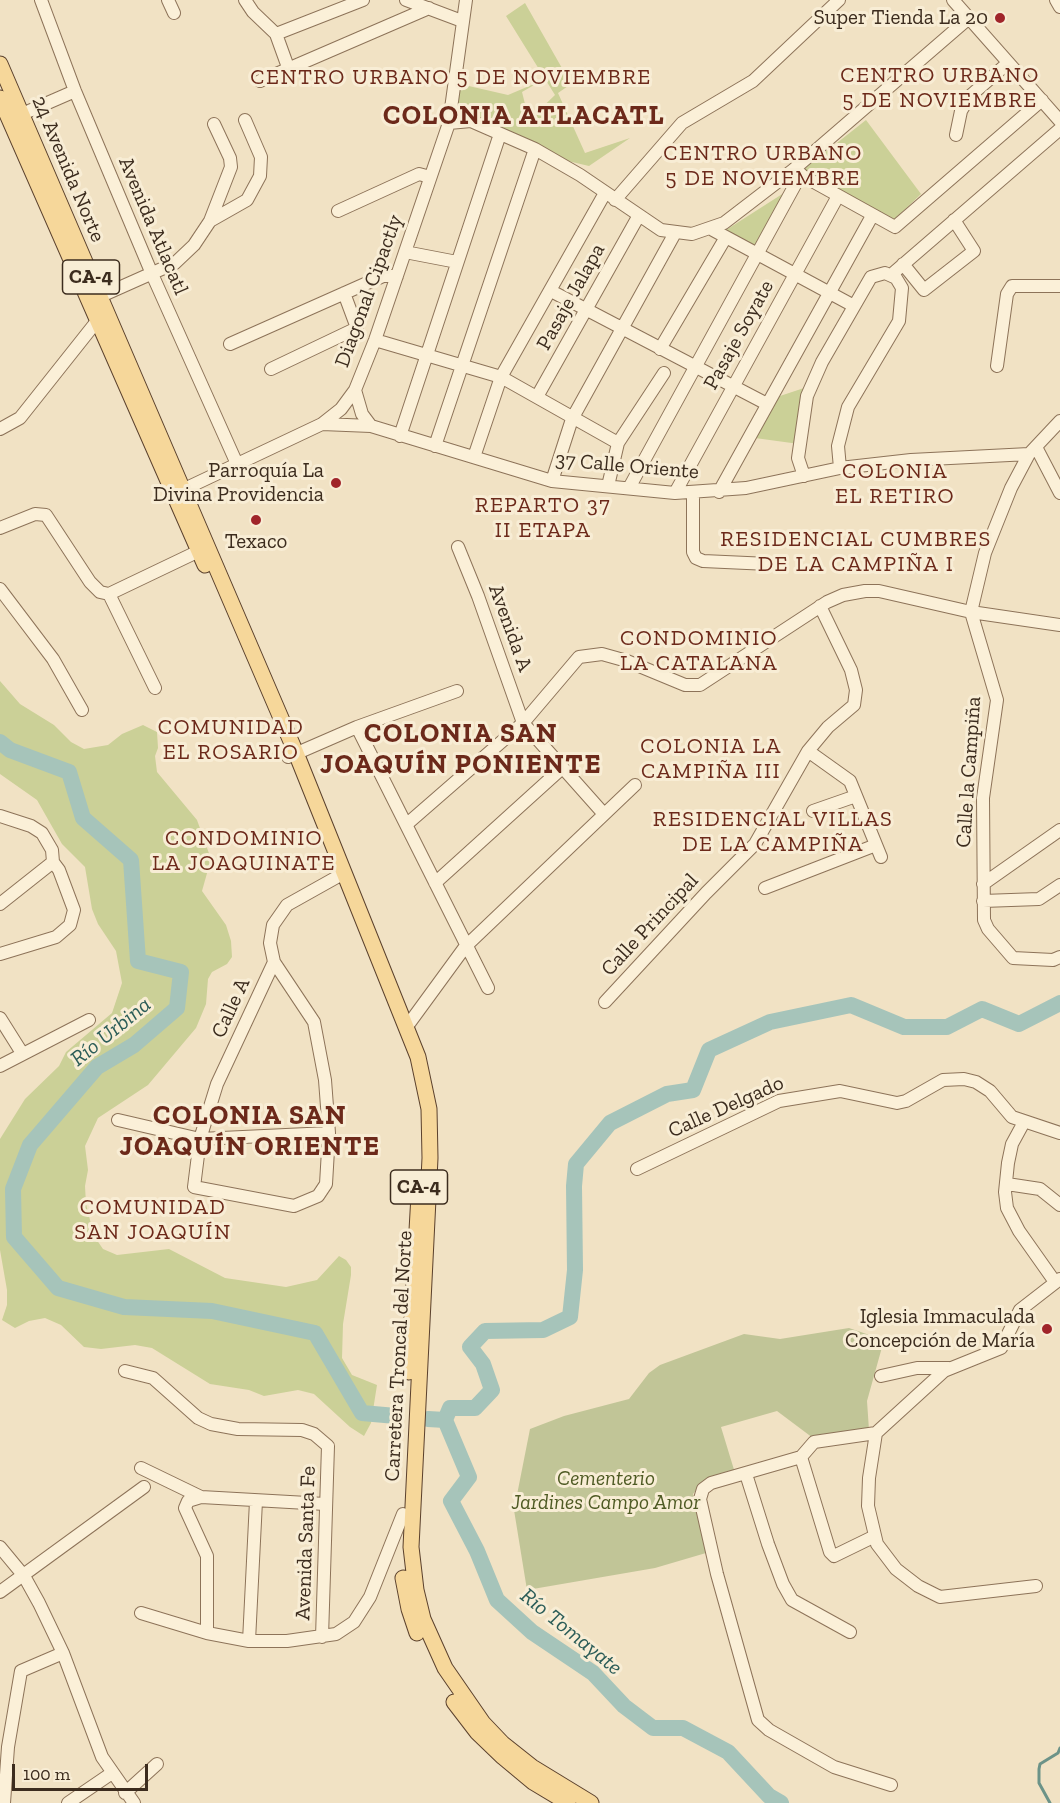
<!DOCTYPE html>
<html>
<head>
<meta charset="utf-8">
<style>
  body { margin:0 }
  #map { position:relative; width:1060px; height:1803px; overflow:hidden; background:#f1e2c4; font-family:"Zilla Slab",serif }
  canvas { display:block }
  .scale { position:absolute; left:12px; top:1764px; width:136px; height:27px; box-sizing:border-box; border:3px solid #3c2c1e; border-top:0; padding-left:8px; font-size:18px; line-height:21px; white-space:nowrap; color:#3c2c1e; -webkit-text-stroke:4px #f8edd5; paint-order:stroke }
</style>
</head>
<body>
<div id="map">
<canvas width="1060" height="1803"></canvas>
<div class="scale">100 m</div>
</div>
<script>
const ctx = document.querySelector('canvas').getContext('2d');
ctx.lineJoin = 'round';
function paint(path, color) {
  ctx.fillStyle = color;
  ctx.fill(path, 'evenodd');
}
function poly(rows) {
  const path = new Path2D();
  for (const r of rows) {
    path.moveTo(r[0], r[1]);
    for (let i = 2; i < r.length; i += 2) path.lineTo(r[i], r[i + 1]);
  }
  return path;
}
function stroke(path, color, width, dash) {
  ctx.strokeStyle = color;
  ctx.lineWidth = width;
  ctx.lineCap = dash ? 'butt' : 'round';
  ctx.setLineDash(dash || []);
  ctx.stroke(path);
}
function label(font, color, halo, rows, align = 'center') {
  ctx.font = font + ' "Zilla Slab",serif';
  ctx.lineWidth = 6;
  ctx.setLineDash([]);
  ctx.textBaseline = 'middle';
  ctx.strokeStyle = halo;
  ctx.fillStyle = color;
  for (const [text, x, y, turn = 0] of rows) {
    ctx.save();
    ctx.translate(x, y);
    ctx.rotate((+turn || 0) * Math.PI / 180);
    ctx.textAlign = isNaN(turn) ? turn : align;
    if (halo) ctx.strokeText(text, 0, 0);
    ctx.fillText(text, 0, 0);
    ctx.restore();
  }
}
paint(poly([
  [525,3,571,84,558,93,585,153,630,138,589,166,551,157,472,118,455,113,460,84,508,95,541,81,522,92,529,120,555,95,506,16],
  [866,120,921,194,893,221,804,169],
  [787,191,758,247,726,230],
  [807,387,799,444,755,438,777,397],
  [0,681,20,704,54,725,71,742,84,749,108,745,122,734,143,725,157,732,158,748,155,756,157,772,197,820,211,859,202,891,226,925,231,941,232,957,227,964,212,972,208,979,206,1004,196,1028,148,1085,98,1118,85,1146,88,1170,85,1186,86,1204,94,1236,103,1249,117,1255,169,1249,225,1278,286,1287,317,1280,339,1256,346,1260,351,1267,351,1275,343,1324,342,1358,352,1375,377,1385,371,1423,364,1436,350,1427,314,1394,298,1390,264,1396,249,1390,210,1384,152,1348,135,1345,101,1349,84,1347,61,1325,45,1318,29,1321,15,1328,2,1320,7,1305,7,1290,0,1250,0,1139,25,1099,59,1066,66,1052,112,1013,122,983,116,951,98,924,92,909,85,867,62,844,37,800,0,774]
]), '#cbd097');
paint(poly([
  [849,1328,884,1340,867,1401,869,1430,813,1438,777,1411,721,1427,735,1473,702,1483,693,1494,706,1553,655,1568,527,1590,514,1510,530,1429,564,1416,629,1399,649,1373,660,1365,744,1334,780,1339]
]), '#c1c597');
stroke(poly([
  [1050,1803,1039,1783,1039,1769,1040,1764,1058,1753,1060,1748]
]), '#6c9388', 3);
stroke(poly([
  [0,742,10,750,69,772,83,818,131,860,138,961,181,972,177,1008,134,1045,97,1067,30,1145,13,1189,14,1237,58,1288,124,1307,212,1311,315,1333,362,1413,396,1416],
  [428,1419,445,1420],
  [445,1420,450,1408,475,1408,492,1390,483,1364,470,1347,485,1331,543,1330,570,1317,575,1270,574,1186,576,1164,610,1123,667,1094,693,1090,709,1050,770,1022,851,1005,904,1027,947,1027,982,1009,1019,1024,1060,1003],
  [445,1420,469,1477,451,1501,477,1551,497,1600,532,1632,593,1673,624,1706,653,1728,683,1728,728,1752,769,1796,781,1803]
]), '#a6c4ba', 16);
const minor = poly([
  [41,0,75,91,152,274,237,464],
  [168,0,174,13],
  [245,0,253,12,276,34,363,0],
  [406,0,462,21],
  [953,0,1060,121],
  [1056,0,1060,7],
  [276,34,289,70],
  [260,81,429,8],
  [13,118,75,91],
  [449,123,471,121,535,149,580,175,661,230,692,234,724,223,793,170,969,18],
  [956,135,961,111,970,96,1008,63],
  [794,171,895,227,1042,100],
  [615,200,682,123,753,81,839,0],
  [338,211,419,174,430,177],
  [210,221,247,200,260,176,261,157,245,120],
  [713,230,854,306],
  [405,252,457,262],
  [903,264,924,290,974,251,954,220],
  [891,275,1060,129],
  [551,291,767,404],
  [92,300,175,263,194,245,210,221,231,167,230,158,214,124],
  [375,340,501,377,618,443],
  [230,344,383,276,397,276],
  [660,349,726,237],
  [997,366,1007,294,1012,286,1060,286],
  [271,369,357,328,344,293],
  [355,390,362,414,371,426],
  [538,395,638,217],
  [1060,421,1029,454,1011,488,985,553,971,612,997,700,983,798,984,920,988,929,1013,958,1053,960,1060,957],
  [322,424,371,426,552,481,675,493,746,488,840,468,911,460,1029,454],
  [0,429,20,418,97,321],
  [400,436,500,134],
  [435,446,535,149],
  [1036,447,1060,493],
  [474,457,501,377,605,193],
  [804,476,798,458,807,396,822,362,871,277,885,273,896,278,902,288,899,321,848,407,838,446,840,468],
  [552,481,572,419,675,233],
  [608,486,618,443,664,373],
  [629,488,801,174],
  [719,492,872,216],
  [176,493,322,424,341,409,355,390,375,340,449,123,466,0],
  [675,493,838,196],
  [693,493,693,552,696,558,703,561,769,564],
  [0,528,35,514,46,515,90,582,100,592,109,594,199,551],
  [458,547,478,596,523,723,603,813],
  [0,589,53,659,82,710],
  [109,594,155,688],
  [357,727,488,988],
  [808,751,850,781,881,857],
  [288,757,357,727,457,691],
  [813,811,856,796],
  [0,816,31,826,42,833,52,850,53,862,0,904],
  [407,824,523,723,579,657,602,654,627,661,685,685,700,685,827,602,843,595,865,591,879,591,971,612,1060,625],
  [435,883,561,769],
  [983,884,1060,830],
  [765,888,876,845],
  [983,901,1039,899,1060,885],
  [0,954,56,937,70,925,74,910,59,870,53,862],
  [274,962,314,1022,325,1080,329,1133,326,1184,318,1196,294,1206,194,1187,200,1139,217,1084,274,962,270,943,273,925,287,905,337,877],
  [605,1002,706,893,755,844,808,751,828,727,854,705,856,690,851,670,820,606],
  [0,1018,22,1053],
  [408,1025,465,947,635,785],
  [0,1066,89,1020],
  [118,1120,200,1139,329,1133],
  [1024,1122,1012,1144,1008,1163,1005,1192,1007,1208,1019,1231,1055,1282],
  [637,1169,779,1101,840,1091,897,1103,906,1101,943,1080,964,1079,976,1082,990,1091,1012,1117,1060,1133],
  [1007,1184,1040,1189,1060,1205],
  [125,1371,153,1378,198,1418,211,1424,238,1429,302,1430,314,1434,328,1446,322,1637],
  [881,1376,917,1368,949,1368],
  [876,1433,814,1442,801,1457,711,1483,703,1489,700,1499,717,1574,758,1720,769,1730,834,1767,891,1785],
  [801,1457,830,1552,834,1556,875,1536],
  [141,1468,201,1497],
  [746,1474,768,1544,783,1584,792,1600,850,1632],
  [0,1547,24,1576,39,1603,63,1653,102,1757,134,1803],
  [1036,1586,940,1597,918,1586,896,1569,877,1544,868,1506,869,1478,876,1433,944,1371,1001,1348,1020,1310,1060,1279],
  [0,1592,144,1487],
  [141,1613,207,1633,249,1641,287,1641,336,1634,354,1622,370,1597,403,1514],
  [207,1633,207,1556,185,1508,188,1501,201,1497,325,1504],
  [249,1641,256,1501],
  [125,1793,157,1764],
  [4,1803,8,1747,21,1671,63,1653],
  [68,1803,112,1773]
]);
const major = poly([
  [0,64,296,753,418,1057,429,1109,430,1158,411,1547,416,1590,423,1619,445,1668,483,1723,503,1744,532,1767,591,1803],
  [0,98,205,565],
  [409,1372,419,1195],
  [403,1578,409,1609,417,1633],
  [454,1702,477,1732,503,1757,533,1782,568,1803]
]);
stroke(minor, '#8d7359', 14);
stroke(major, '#5b412d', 17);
stroke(minor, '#fbf0d8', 12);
stroke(major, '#f6d79a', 15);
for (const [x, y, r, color] of [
  [1000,18,6,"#a0252a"],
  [336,483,6,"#a0252a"],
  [256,520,6,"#a0252a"],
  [1047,1329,6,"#a0252a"]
]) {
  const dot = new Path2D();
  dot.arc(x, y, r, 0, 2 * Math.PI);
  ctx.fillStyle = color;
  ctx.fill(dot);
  stroke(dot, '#f8edd5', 2);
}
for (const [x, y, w] of [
  [91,277,57],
  [419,1187,57]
]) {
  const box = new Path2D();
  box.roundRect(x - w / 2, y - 17, w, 34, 4.5);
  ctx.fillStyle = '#f8edd5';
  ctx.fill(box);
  stroke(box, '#3c2c1e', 1.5);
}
label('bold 20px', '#3c2c1e', null, [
  ["CA-4",91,277],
  ["CA-4",419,1187]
]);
label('21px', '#3c2c1e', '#f8edd5', [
  ["Super Tienda La 20",988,18],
  ["Parroquía La",324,471],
  ["Divina Providencia",324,495],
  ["Texaco",256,542,"center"],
  ["Iglesia Immaculada",1035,1317],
  ["Concepción de María",1035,1341]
], 'right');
label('21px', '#3c2c1e', '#f8edd5', [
  ["24 Avenida Norte",68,169,67],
  ["Avenida Atlacatl",153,226,67],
  ["Diagonal Cipactly",369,291,-70],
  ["Pasaje Jalapa",571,297,-61],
  ["Pasaje Soyate",739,335,-61],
  ["37 Calle Oriente",627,466,5],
  ["Avenida A",510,628,70],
  ["Calle la Campiña",969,772,-86],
  ["Calle Principal",650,925,-47],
  ["Calle A",231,1008,-65],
  ["Calle Delgado",726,1107,-24],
  ["Carretera Troncal del Norte",399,1356,-87],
  ["Avenida Santa Fe",306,1543,-88]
]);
label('italic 21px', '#4e5a23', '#f8edd5', [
  ["Cementerio",606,1479],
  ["Jardines Campo Amor",606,1503]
]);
ctx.letterSpacing = '1.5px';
label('22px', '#6c291a', '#f8edd5', [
  ["CENTRO URBANO",940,76],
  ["5 DE NOVIEMBRE",940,101],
  ["CENTRO URBANO 5 DE NOVIEMBRE",451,78],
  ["CENTRO URBANO",763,154],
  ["5 DE NOVIEMBRE",763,179],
  ["COLONIA",895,472],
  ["EL RETIRO",895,497],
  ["REPARTO 37",543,506],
  ["II ETAPA",543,531],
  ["RESIDENCIAL CUMBRES",856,540],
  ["DE LA CAMPIÑA I",856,565],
  ["CONDOMINIO",699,639],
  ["LA CATALANA",699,664],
  ["COMUNIDAD",231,728],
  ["EL ROSARIO",231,753],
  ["COLONIA LA",711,747],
  ["CAMPIÑA III",711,772],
  ["RESIDENCIAL VILLAS",773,820],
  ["DE LA CAMPIÑA",773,845],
  ["CONDOMINIO",244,839],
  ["LA JOAQUINATE",244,864],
  ["COMUNIDAD",153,1208],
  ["SAN JOAQUÍN",153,1233]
]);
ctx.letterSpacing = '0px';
label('italic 22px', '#2c5d58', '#f8edd5', [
  ["Río Urbina",111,1032,-39],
  ["Río Tomayate",571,1632,39]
]);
ctx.letterSpacing = '1.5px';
label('bold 27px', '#6c291a', '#f8edd5', [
  ["COLONIA ATLACATL",524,116],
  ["COLONIA SAN",461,734],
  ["JOAQUÍN PONIENTE",461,765],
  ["COLONIA SAN",250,1116],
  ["JOAQUÍN ORIENTE",250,1147]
]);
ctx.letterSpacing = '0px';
</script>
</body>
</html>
